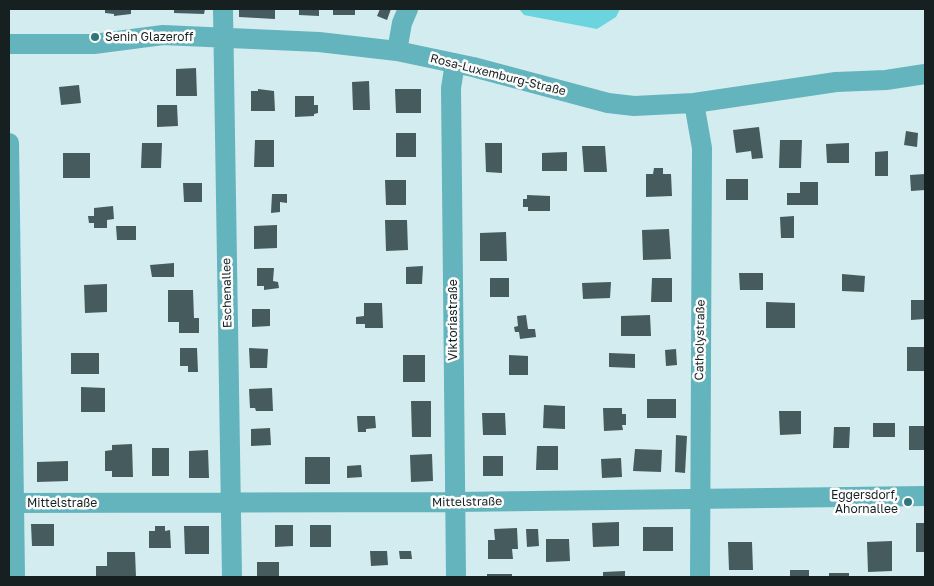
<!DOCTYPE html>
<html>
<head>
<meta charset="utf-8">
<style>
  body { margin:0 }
  #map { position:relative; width:934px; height:586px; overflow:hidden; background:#d3ecef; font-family:"Golos Text",sans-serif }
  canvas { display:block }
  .frame { position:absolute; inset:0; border:10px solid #172021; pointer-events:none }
</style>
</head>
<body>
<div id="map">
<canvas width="934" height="586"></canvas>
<div class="frame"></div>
</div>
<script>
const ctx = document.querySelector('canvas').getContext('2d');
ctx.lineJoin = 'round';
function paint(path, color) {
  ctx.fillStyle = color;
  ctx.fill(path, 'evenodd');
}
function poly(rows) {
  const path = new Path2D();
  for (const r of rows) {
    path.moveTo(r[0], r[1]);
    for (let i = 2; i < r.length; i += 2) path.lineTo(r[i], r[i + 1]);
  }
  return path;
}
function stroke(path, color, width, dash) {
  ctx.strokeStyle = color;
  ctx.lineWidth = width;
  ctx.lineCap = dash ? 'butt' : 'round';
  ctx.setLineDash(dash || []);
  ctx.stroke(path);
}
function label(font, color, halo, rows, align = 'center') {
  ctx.font = font + ' "Golos Text",sans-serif';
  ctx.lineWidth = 5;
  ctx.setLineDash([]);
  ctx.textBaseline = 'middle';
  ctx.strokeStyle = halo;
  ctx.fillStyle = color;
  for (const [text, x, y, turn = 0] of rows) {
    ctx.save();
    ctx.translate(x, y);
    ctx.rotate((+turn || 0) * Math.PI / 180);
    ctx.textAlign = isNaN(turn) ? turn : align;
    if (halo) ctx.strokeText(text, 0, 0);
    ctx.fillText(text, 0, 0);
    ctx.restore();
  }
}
paint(poly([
  [519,9,620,9,616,17,597,29,524,15]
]), '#6bd4de');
paint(poly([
  [105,9,131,9,131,14,114,16,114,14,105,13],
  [174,9,205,9,204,14,174,13],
  [239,9,275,9,275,19,239,17],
  [299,9,319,9,319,16,299,15],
  [333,9,355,9,355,15,333,15],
  [380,9,391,9,387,20,377,16],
  [196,68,197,96,176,96,176,69],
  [369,81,370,110,353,110,352,82],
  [79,85,81,103,61,105,59,87],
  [258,89,274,91,275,111,251,111,251,91,258,91],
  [395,89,421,89,421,113,396,113],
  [295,96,314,96,314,105,318,105,318,113,314,114,314,116,295,117],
  [157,105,177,105,178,126,157,127],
  [759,127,763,158,752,159,751,151,736,153,733,130],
  [906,131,918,133,917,147,904,145],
  [396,133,416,133,416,157,396,157],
  [255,140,274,140,274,167,254,167],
  [780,140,802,140,801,168,779,168],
  [142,143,162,143,161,168,141,168],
  [485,143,502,143,502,173,486,172],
  [849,143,849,163,827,163,826,144],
  [582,146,605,146,607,172,584,172],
  [888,151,888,176,875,176,875,152],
  [567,152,567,171,542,171,542,153],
  [63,153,90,153,90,178,63,178],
  [654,168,663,168,663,174,671,174,672,196,646,197,646,174,653,174],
  [925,174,925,190,911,191,910,175],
  [726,179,748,179,748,200,726,200],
  [385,180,406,180,406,205,386,205],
  [800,182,818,182,818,205,787,205,787,193,800,193],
  [183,183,202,183,202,202,184,202],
  [272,194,287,194,287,203,280,202,280,212,271,213],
  [527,195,550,196,550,211,528,211,528,207,523,207,523,199,527,199],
  [113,206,114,219,107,220,107,228,94,228,94,223,89,223,88,216,94,216,94,208],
  [794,216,794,238,781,238,780,217],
  [385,220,407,220,408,250,386,251],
  [277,225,277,248,254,249,254,226],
  [116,226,136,226,136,240,117,240],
  [669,229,671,259,643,260,642,230],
  [506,232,507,261,480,261,480,233],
  [174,263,174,277,152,277,150,265],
  [423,266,422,284,406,284,406,267],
  [257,268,274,268,273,281,278,282,279,288,264,290,264,286,257,286],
  [739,273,763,273,763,290,740,290],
  [842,274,865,276,864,292,842,291],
  [490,278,509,278,509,297,490,297],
  [652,278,672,278,672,302,651,302],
  [611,282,610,298,583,299,582,283],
  [107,284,107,312,85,313,84,285],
  [168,290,193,290,194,318,199,318,199,333,179,333,179,322,168,322],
  [911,300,925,300,925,319,911,320],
  [766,302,795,303,795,328,766,328],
  [364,303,382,303,383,328,365,328,365,324,356,324,356,317,364,316],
  [252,309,270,309,270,326,252,327],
  [526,315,528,329,535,329,536,337,520,339,519,332,515,332,514,327,518,326,517,316],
  [650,315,651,336,621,336,621,316],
  [907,347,925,347,925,371,907,371],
  [180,348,197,348,198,372,188,372,188,366,180,366],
  [249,348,268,349,267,368,250,368],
  [676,349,677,365,666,366,665,350],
  [71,353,99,353,99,374,71,374],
  [609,353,635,354,635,368,609,367],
  [403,355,425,355,425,382,403,382],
  [509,355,528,356,528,375,509,375],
  [81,387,105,388,105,412,81,412],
  [272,388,273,411,256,411,255,408,250,408,249,389],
  [647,399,676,399,676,418,647,418],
  [411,401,431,401,431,437,412,437],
  [544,405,565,406,565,429,543,428],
  [603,408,622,408,622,414,626,414,626,425,622,425,623,430,604,431],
  [779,411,801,411,801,434,780,435],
  [482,413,505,413,506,435,483,435],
  [357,416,375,416,376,428,366,429,366,432,358,432],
  [873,423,895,423,895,437,873,437],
  [909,426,925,426,925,450,909,450],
  [834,427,850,427,849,448,833,448],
  [270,428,271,445,251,446,251,429],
  [676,435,687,436,685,473,675,472],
  [132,444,133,477,112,477,112,471,105,471,105,451,112,450,112,445],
  [537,446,558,446,558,470,536,470],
  [152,448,169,448,169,476,152,476],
  [635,449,662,450,661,472,633,471],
  [208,450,209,478,189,478,189,451],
  [432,454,433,481,411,482,410,455],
  [483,456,503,456,503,476,483,476],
  [305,457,330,457,330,484,305,484],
  [621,458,622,477,602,478,601,459],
  [68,461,68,481,37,482,37,462],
  [361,465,362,477,347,478,347,466],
  [619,522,619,546,593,547,592,523],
  [916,523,925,523,925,552,916,552],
  [31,524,54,524,54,546,32,546],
  [275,525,293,525,293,546,275,547],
  [310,525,331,525,331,547,310,547],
  [155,526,165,526,165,531,170,530,171,548,149,548,149,531,155,531],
  [184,526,209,526,209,554,185,554],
  [643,527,673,527,673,551,643,551],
  [517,528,518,549,512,549,513,559,488,559,488,540,495,540,494,529],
  [526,529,538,529,539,546,527,547],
  [546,539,569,539,570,561,546,562],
  [892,541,892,571,868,572,867,542],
  [728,542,752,542,753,570,729,570],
  [370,551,387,551,388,565,371,566],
  [399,551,411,551,412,559,400,559],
  [107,552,135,552,136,577,96,577,96,566,107,566],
  [257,562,279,562,279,577,257,577],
  [790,570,809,570,809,577,790,577],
  [625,571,625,577,603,577,603,572],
  [829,573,849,573,849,577,829,577],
  [487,574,512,574,512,577,487,577]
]), '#455b5d');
stroke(poly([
  [223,9,232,577],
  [9,44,94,44,163,35,319,42,397,51,473,67,608,103,634,106,694,103,836,82,886,80,925,74],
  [397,51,402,23,408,9],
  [455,63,451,88,456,577],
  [694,103,702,148,700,577],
  [9,143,15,577],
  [9,503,455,502,925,496]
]), '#63b4bc', 20);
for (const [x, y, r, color] of [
  [95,37,5,"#2d767d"],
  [908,502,5,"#2d767d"]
]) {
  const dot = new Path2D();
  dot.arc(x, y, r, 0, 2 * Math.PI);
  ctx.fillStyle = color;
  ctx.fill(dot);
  stroke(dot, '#fff', 2);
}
label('12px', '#172021', '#fff', [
  ["Senin Glazeroff",105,37],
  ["Eggersdorf,",898,495,"right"],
  ["Ahornallee",898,509,"right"]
], 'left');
label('12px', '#172021', '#fff', [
  ["Rosa-Luxemburg-Straße",498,75,14],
  ["Eschenallee",227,293,-91],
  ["Viktoriastraße",453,320,-90],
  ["Catholystraße",700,340,-89],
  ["Mittelstraße",467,502,-1],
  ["Mittelstraße",62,503]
]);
</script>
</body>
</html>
